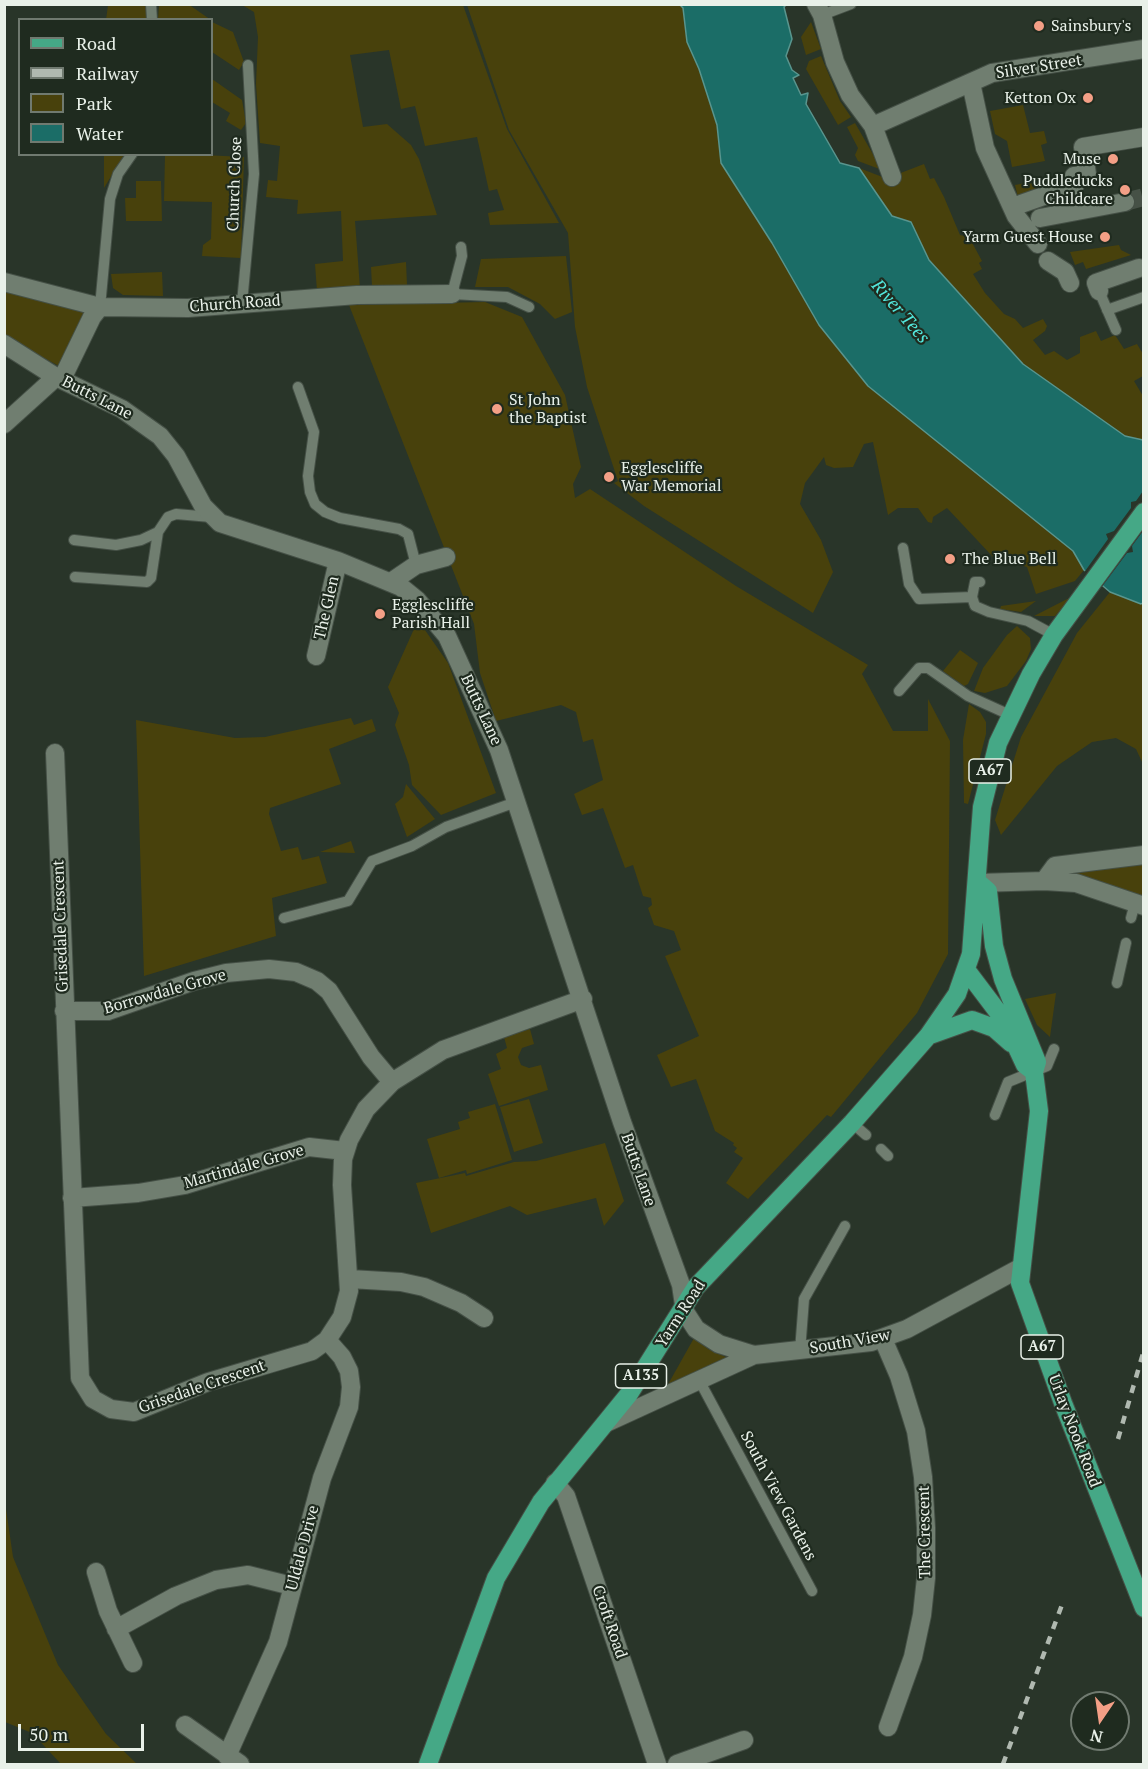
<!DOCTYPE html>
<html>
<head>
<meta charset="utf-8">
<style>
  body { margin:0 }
  #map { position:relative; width:1148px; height:1769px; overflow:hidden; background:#293529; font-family:"PT Serif",serif }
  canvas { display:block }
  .frame { position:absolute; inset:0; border:6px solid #e9f1e9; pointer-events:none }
  .legend { position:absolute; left:18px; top:18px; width:195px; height:138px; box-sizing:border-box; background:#1f2b1f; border:2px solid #707a70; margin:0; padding:8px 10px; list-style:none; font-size:18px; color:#e9f1e9 }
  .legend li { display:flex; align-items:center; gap:12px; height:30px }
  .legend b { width:30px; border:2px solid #707a70 }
  .north { position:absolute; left:1070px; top:1691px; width:60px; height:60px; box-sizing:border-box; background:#1f2b1f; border:2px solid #707a70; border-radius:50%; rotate:193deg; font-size:16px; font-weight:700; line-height:24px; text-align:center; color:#e9f1e9 }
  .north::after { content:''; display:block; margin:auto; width:21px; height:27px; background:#f39f86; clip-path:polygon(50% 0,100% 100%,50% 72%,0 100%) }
  .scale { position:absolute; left:18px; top:1724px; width:126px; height:27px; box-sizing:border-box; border:3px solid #e9f1e9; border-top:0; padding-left:8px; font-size:18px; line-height:21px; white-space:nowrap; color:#e9f1e9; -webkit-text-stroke:4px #1f2b1f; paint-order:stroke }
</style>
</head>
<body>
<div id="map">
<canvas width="1148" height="1769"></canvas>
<div class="frame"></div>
<ul class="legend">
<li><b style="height:8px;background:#45a886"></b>Road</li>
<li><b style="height:8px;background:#b0b9b0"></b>Railway</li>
<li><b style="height:16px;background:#48410c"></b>Park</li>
<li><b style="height:16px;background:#1b6d67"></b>Water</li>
</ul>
<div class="north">N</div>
<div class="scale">50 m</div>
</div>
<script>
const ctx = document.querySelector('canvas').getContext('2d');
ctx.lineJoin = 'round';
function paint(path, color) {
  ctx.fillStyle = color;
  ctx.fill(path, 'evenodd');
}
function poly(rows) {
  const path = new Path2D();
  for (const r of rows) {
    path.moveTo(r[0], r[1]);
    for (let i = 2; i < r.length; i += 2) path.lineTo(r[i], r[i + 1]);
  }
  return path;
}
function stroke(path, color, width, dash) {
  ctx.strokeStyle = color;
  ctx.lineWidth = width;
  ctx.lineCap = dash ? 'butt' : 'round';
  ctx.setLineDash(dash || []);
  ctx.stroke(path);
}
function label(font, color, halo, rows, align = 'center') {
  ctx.font = font + ' "PT Serif",serif';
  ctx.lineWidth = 4.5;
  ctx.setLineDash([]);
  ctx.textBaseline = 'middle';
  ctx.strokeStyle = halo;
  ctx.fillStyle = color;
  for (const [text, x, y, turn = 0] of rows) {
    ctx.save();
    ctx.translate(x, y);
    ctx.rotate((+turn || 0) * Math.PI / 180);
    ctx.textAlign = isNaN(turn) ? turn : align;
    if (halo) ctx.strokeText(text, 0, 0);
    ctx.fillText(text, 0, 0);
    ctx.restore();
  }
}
paint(poly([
  [188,4,211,20,158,19,159,5],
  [108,5,146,5,146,19,106,20],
  [242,5,463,5,507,129,559,223,490,225,488,213,504,210,497,189,489,191,477,137,425,146,415,106,401,109,389,50,350,55,363,127,387,124,411,145,419,159,437,215,355,221,360,288,317,291,315,264,343,261,341,211,297,214,298,200,266,197,268,180,277,181,280,146,260,143,256,84,258,37,254,12],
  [467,5,680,5,683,8,687,42,699,69,717,125,721,163,772,243,819,325,868,386,1073,551,1084,570,1075,581,1036,594,1027,567,993,557,947,508,933,517,932,523,928,522,918,508,898,508,888,515,873,442,864,444,853,467,834,468,826,465,824,457,805,483,800,504,821,540,833,572,813,613,644,506,614,483,618,481,587,387,575,327,568,233,509,130],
  [212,22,233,32,244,62,239,70,212,52],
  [811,22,821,49,806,55,801,37],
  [821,56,840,101,851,117,838,125,806,69,809,61],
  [212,79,242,100,246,123,241,130,226,121,230,113,212,102],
  [1023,105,1030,133,1044,131,1047,143,1041,145,1045,161,1012,167,1007,141,995,134,990,111],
  [855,123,882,170,858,161,855,155,858,148,847,127],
  [104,155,124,155,104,188],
  [204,155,244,157,241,258,202,256,203,245,211,239,212,202,164,201,165,155],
  [924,164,930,179,934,178,944,197,960,235,969,237,982,261,979,263,982,269,973,274,985,293,1004,314,1015,319,1023,328,1043,319,1047,326,1045,331,1033,340,1045,355,1054,351,1067,360,1080,353,1080,337,1096,331,1101,341,1115,335,1124,349,1137,344,1143,354,1143,376,1134,381,1143,396,1143,440,1125,436,1023,364,929,260,911,222,892,216,859,168,893,181,901,179,898,174],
  [136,181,161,181,162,221,126,221,125,198,136,198],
  [1036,181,1040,193,1019,201,1015,185],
  [1119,245,1121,250,1131,255,1086,269,1083,262,1075,265,1070,252],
  [566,256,572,312,555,319,540,304,508,287,475,287,481,259],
  [406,262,407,285,372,286,371,267],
  [162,272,163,296,123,295,113,288,111,274],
  [5,290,84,309,87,318,59,366,5,337],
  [485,302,522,317,565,395,581,467,573,484,575,498,590,489,736,586,868,665,862,674,893,731,928,731,928,699,950,741,948,954,917,1013,831,1117,827,1115,748,1199,726,1183,743,1158,734,1152,737,1148,733,1145,734,1143,715,1131,696,1079,671,1087,657,1055,699,1036,665,956,681,950,674,931,654,925,648,908,652,905,651,898,643,896,633,865,625,868,603,808,582,815,574,794,603,780,593,739,583,742,576,712,561,705,496,721,480,673,474,624,349,305],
  [1110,592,1132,598,1143,605,1143,764,1136,749,1116,738,1092,742,1057,766,1001,835,995,820,1021,737,1077,633],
  [1073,596,1055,616,1034,616],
  [1036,601,1021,612,1000,609,1001,606],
  [418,620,448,663,496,793,441,815,412,785,409,765,395,725,399,713,388,687],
  [1017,626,1030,638,1031,649,1026,661,1007,686,985,693,974,691,983,668,1007,635],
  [960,650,978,663,968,684,964,686,943,671],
  [969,704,980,712,986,722,986,734,968,804,964,803,963,740],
  [351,718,354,725,372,719,376,731,329,749,341,784,270,808,269,814,281,851,298,847,302,860,319,856,327,883,272,898,276,936,144,976,136,720,235,738,265,737],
  [406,784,435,819,407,837,395,804,403,797],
  [351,841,355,853,320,852],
  [1143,861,1143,897,1069,874,1068,870],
  [1056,993,1050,1037,1037,1025,1025,999],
  [530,1029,534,1044,522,1048,518,1057,521,1065,529,1068,541,1065,548,1090,499,1106,488,1074,501,1069,496,1054,507,1048,504,1037],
  [529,1099,543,1143,514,1152,500,1107],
  [495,1104,512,1160,467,1174,466,1170,439,1178,427,1139,460,1129,458,1122,470,1118,468,1112],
  [605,1143,624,1201,604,1226,596,1198,527,1215,510,1206,431,1233,416,1183,465,1173,466,1176,514,1162,536,1161],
  [694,1338,708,1349,728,1358,666,1388],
  [4,1495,13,1557,58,1665,106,1734,137,1764,61,1764,32,1733,5,1722]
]), '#48410c');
const water = poly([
  [680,5,786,5,784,7,792,39,786,56,792,70,799,75,793,78,801,95,808,93,806,104,840,163,859,168,892,216,911,222,929,260,1023,364,1125,436,1143,440,1144,602,1141,604,1110,592,1084,570,1073,551,868,386,819,325,772,243,721,163,717,125,699,69,687,42,683,8,680,5]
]);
paint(water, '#1b6d67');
stroke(water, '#59958e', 1.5);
paint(poly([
  [1143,491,1143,531,1132,546,1133,552,1127,553,1101,588,1083,574,1108,539,1106,534,1114,531,1131,508,1131,502,1136,501]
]), '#293529');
stroke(poly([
  [1125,202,1144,197]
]), '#465146', 18, [18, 9]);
const lane = poly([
  [151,4,152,20],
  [822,15,851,4],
  [461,247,462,256,452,294,507,297,529,307],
  [1099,291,1116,330],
  [242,303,254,174,248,65],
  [100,307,110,199,118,174,132,154],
  [1107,310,1144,297],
  [298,387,314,432,308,476,310,492,315,504,325,512,340,518,399,529,408,534,416,565],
  [74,540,116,545,141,540,158,532],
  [903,548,909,584,919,599,972,597],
  [75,577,147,582,151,578,158,532,168,517,176,514,211,517],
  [980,582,975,582,972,597,975,606,989,612,1028,621,1054,635],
  [899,691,919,668,928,668,968,696,1010,715],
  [284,918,348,901,372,861,412,846,446,827,516,802],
  [1131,918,1135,903],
  [1117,983,1126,943],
  [995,1115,1008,1082,1047,1066,1054,1049],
  [852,1123,866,1135],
  [881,1149,888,1156],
  [800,1351,804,1299,845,1226],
  [698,1378,812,1591]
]);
const street = poly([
  [816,4,822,15,835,62,850,95,873,126,892,177],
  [971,83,985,148,1016,216,1038,244],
  [873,126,992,73,1144,49],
  [1021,204,1075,185,1074,176,1087,174,1083,147,1144,137],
  [1040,218,1125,202],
  [1048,261,1065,272,1070,283],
  [4,282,100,307],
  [1099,291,1096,283,1139,268],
  [4,344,56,377,122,409,160,436,176,456,203,506,220,523,338,561,401,587,417,600,447,636,499,750,622,1122,681,1285,685,1312,696,1329,719,1344,754,1355,871,1342,907,1329,1020,1268],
  [62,379,92,317,100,307,188,308,357,295,452,294],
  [4,424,56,377],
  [391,582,416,565,446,557],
  [316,656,338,561],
  [55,753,80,1378,93,1399,111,1409,134,1412,208,1382,312,1351,327,1340,342,1317,349,1291,342,1185,343,1159,349,1140,366,1109,392,1082,443,1050,583,999],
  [1044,881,1055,866,1144,855],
  [978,883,1044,881,1076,883,1144,906],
  [64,1011,108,1011,194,981,226,973,269,969,296,972,317,981,329,991,371,1057,392,1082],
  [72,1198,138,1193,185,1185,309,1147,345,1151],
  [350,1279,401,1282,424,1287,461,1303,484,1318],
  [883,1339,899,1376,916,1431,923,1477,926,1528,926,1578,922,1615,913,1657,888,1727],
  [608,1422,754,1355],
  [555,1483,566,1496,657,1764],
  [96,1572,108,1611,133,1663],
  [116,1629,176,1596,216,1580,248,1575,292,1586],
  [185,1725,240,1764],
  [227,1756,278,1642,322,1478,349,1407,351,1387,349,1371,342,1357,327,1340],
  [677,1764,744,1740]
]);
const primary = poly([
  [980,884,988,891,994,946,1003,979,1037,1062,1034,1072,1039,1111,1020,1283,1063,1403,1144,1608],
  [967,971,1004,1020,1025,1065,1034,1072],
  [930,1035,972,1020,994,1028,1011,1043],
  [428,1764,496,1578,541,1502,629,1394,696,1287,852,1123,928,1036,957,994,971,954,982,807,998,743,1031,674,1054,635,1144,512]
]);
stroke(lane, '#455046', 12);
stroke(street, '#455046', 20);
stroke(primary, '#455046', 20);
stroke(lane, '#707e70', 10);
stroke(street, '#707e70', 18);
stroke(primary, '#45a886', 18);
stroke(poly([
  [1118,1439,1144,1350],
  [1003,1764,1063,1602]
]), '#b0b9b0', 4.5, [8, 8]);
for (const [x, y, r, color] of [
  [1039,26,6,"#f39f86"],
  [1088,98,6,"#f39f86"],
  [1113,159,6,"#f39f86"],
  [1125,190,6,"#f39f86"],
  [1105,237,6,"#f39f86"],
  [497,409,6,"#f39f86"],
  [609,477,6,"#f39f86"],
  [950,559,6,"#f39f86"],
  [380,614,6,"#f39f86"]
]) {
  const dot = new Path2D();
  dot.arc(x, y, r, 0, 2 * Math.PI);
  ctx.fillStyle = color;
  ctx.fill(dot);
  stroke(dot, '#1f2b1f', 2);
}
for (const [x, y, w] of [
  [990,771,42],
  [1042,1347,42],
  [641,1376,51]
]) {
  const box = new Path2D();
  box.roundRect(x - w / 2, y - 12, w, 24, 4.5);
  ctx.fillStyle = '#1f2b1f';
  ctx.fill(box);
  stroke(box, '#e9f1e9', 1.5);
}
label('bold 15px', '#e9f1e9', null, [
  ["A67",990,771],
  ["A67",1042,1347],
  ["A135",641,1376]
]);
label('16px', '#e9f1e9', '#1f2b1f', [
  ["Sainsbury's",1051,26],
  ["Ketton Ox",1076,98,"right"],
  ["Muse",1101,159,"right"],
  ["Puddleducks",1113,181,"right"],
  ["Childcare",1113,199,"right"],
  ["Yarm Guest House",1093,237,"right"],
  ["St John",509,400],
  ["the Baptist",509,418],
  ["Egglescliffe",621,468],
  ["War Memorial",621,486],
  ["The Blue Bell",962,559],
  ["Egglescliffe",392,605],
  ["Parish Hall",392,623]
], 'left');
label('16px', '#e9f1e9', '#1f2b1f', [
  ["Silver Street",1039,67,-9],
  ["Church Close",235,184,-88],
  ["Church Road",235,304,-4],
  ["Butts Lane",97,398,27],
  ["The Glen",327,608,-77],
  ["Butts Lane",481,710,65],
  ["Grisedale Crescent",61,926,-92],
  ["Borrowdale Grove",165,992,-16],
  ["Martindale Grove",244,1167,-16],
  ["Butts Lane",638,1170,71],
  ["Yarm Road",681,1314,-57],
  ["South View",850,1342,-10],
  ["Grisedale Crescent",202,1387,-19],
  ["Urlay Nook Road",1074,1431,69],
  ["South View Gardens",778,1496,62],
  ["The Crescent",925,1532,-91],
  ["Uldale Drive",303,1548,-75],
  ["Croft Road",609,1622,71]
]);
label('italic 18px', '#52e7dc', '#1f2b1f', [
  ["River Tees",900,312,49]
]);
</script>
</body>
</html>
